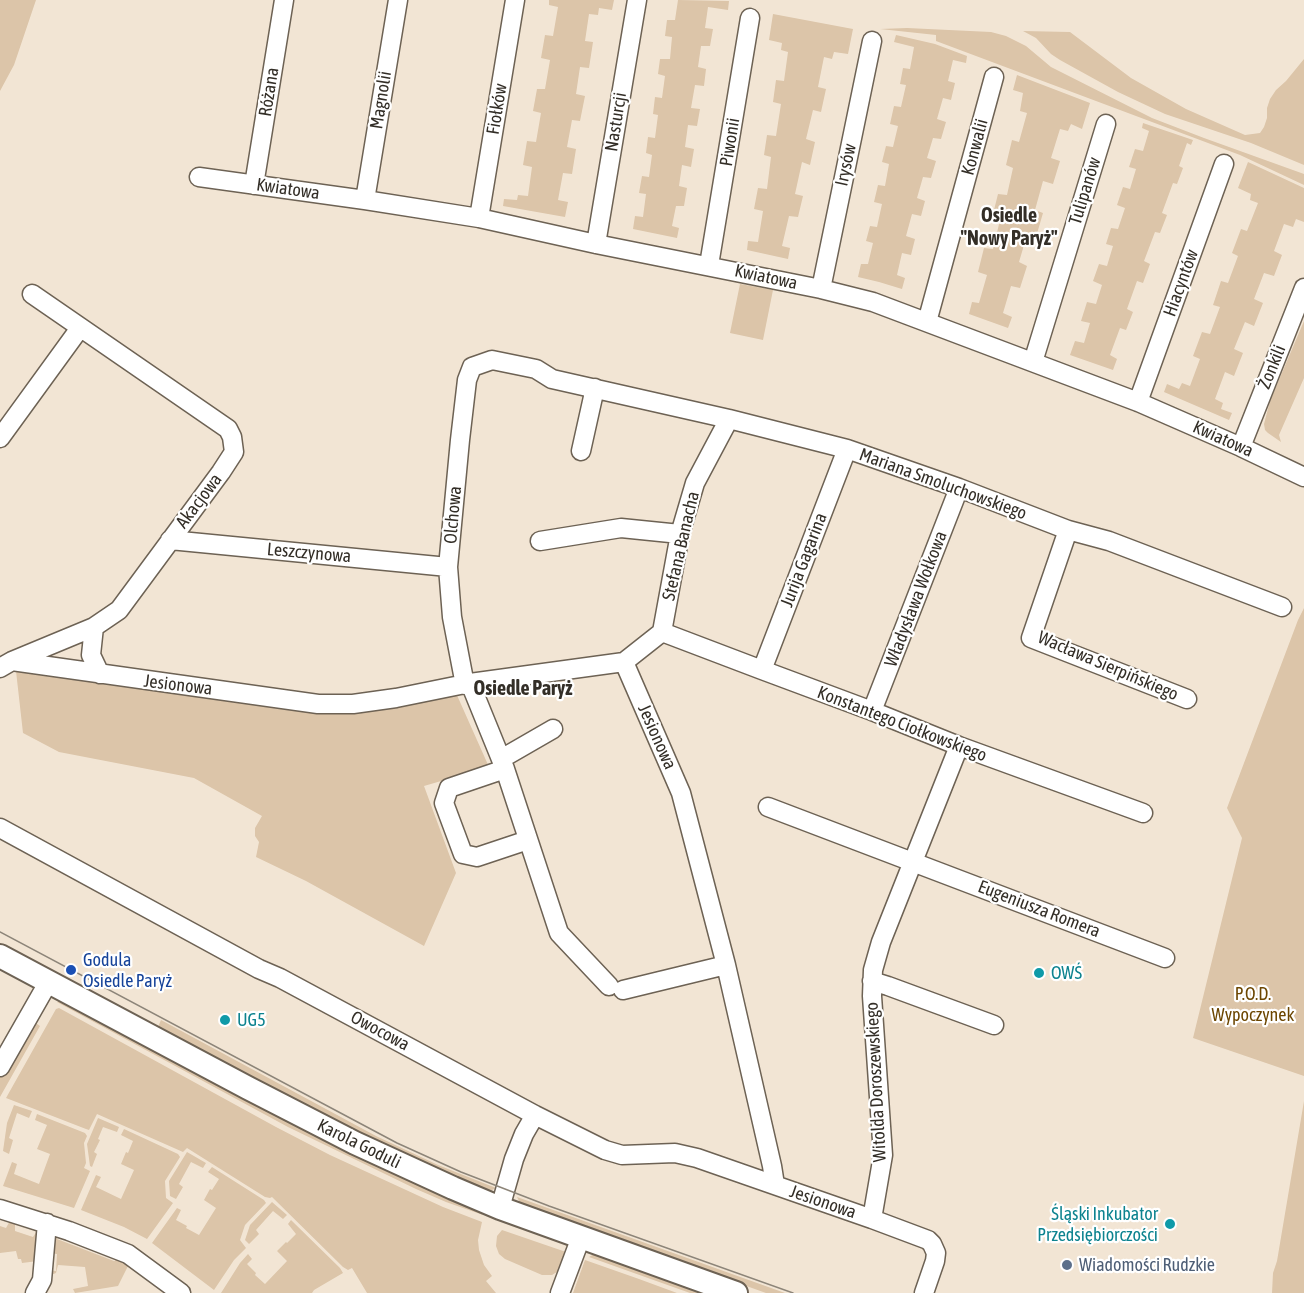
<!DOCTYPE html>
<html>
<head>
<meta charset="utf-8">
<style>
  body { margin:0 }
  canvas { display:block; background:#f2e5d4 }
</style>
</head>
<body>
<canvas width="1304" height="1293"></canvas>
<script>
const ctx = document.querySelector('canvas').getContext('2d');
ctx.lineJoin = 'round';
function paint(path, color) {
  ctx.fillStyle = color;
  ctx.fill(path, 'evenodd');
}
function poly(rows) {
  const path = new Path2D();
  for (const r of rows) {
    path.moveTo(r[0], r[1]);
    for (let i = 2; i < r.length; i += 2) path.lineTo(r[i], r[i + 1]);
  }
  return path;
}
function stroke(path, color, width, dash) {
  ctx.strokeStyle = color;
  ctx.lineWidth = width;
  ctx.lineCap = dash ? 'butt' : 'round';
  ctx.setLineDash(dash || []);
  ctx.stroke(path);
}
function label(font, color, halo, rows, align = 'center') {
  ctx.font = font + ' "Asap Condensed",sans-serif';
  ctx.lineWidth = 4.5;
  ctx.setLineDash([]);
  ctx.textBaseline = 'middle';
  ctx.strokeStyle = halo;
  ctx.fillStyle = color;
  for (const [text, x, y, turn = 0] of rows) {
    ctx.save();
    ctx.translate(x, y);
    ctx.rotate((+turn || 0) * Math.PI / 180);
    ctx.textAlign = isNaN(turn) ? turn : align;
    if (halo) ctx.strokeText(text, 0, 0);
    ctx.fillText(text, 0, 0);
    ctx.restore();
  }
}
paint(poly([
  [0,0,36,0,14,65,0,91],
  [549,0,614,0,612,10,599,8,598,15,589,14,585,41,593,42,589,68,580,67,576,94,585,96,580,121,572,120,567,147,576,149,572,174,563,173,558,200,568,202,565,217,503,206,504,199,517,200,518,195,528,196,532,167,523,165,527,141,536,142,541,113,533,111,537,89,545,89,550,60,541,58,545,35,553,36,558,7,549,5],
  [678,0,729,1,728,10,708,7,705,28,713,29,710,46,701,46,698,67,706,69,704,86,695,85,691,108,700,109,697,126,688,125,685,147,694,149,691,167,682,165,679,186,687,188,684,206,676,206,672,226,679,228,677,238,633,229,635,216,643,217,646,194,639,193,642,176,649,177,652,155,646,153,648,137,655,138,658,115,653,114,655,97,662,98,665,76,658,74,660,59,670,59,672,37,665,36,667,20,675,20],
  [773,14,853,29,848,54,834,52,832,59,824,57,818,87,826,89,821,112,813,110,806,139,815,142,810,165,802,162,795,194,803,196,798,217,789,216,782,246,790,248,788,259,747,250,748,241,758,242,763,211,754,209,758,188,767,189,771,157,764,155,767,135,776,136,781,104,773,102,776,80,784,81,788,52,781,50,782,43,769,40],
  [907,28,991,32,1006,36,1026,46,1051,67,1152,118,1204,138,1304,174,1304,185,1240,155,936,41,936,35,880,29],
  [1023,31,1070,32,1131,78,1186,109,1245,135,1260,133,1264,127,1267,118,1267,108,1270,99,1276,90,1286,81,1304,59,1304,165,1251,143,1165,114,1118,92,1060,60,1051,54,1036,38],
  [896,35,935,44,967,56,966,63,953,60,948,81,955,83,951,100,943,98,937,119,946,122,941,139,933,138,927,158,936,161,931,178,923,177,917,198,925,201,921,216,912,214,906,236,915,239,911,255,902,253,897,275,905,278,902,289,879,282,858,277,861,264,868,264,873,243,866,241,870,226,877,227,882,204,874,202,878,185,885,186,889,164,882,162,886,146,893,147,898,126,890,124,894,106,901,107,906,85,900,84,903,68,910,69,914,47,894,42],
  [1017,75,1090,103,1082,129,1071,124,1068,131,1060,129,1051,158,1060,161,1053,184,1043,181,1035,210,1043,213,1036,237,1027,235,1019,262,1027,266,1020,288,1011,286,1003,313,1012,317,1008,328,969,314,972,302,979,303,987,275,978,272,984,248,993,249,1000,220,992,218,998,194,1007,195,1013,168,1006,165,1012,140,1019,142,1027,113,1020,111,1023,93,1013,90],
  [1143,123,1193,140,1191,145,1187,143,1179,166,1183,168,1177,184,1173,183,1162,213,1167,215,1160,233,1155,232,1144,261,1150,264,1143,283,1137,281,1127,309,1133,312,1126,330,1120,328,1110,355,1117,359,1113,370,1070,355,1075,341,1084,343,1090,323,1081,321,1087,302,1096,304,1102,285,1093,281,1099,264,1107,266,1113,246,1106,244,1111,228,1118,229,1125,208,1117,205,1123,187,1130,189,1136,169,1129,167,1135,149,1143,151,1149,131,1142,128],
  [1248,162,1304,188,1304,222,1296,219,1293,227,1284,224,1274,251,1282,255,1274,276,1264,273,1254,299,1263,303,1254,326,1245,322,1234,349,1243,353,1234,376,1225,372,1215,399,1223,403,1221,409,1232,413,1229,420,1164,392,1167,384,1179,389,1182,383,1190,386,1200,359,1193,356,1202,332,1210,334,1220,307,1213,305,1221,281,1228,283,1238,256,1232,253,1241,229,1247,231,1258,203,1250,200,1251,194,1238,188],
  [740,284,773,290,763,340,730,333],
  [1304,321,1304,378,1279,435,1281,442,1268,433,1265,430,1264,424,1270,401],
  [1304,608,1304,1076,1193,1038,1242,838,1227,808,1298,620],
  [16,671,331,710,456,693,489,767,424,786,456,873,424,946,306,881,256,857,259,842,255,836,255,828,262,816,194,778,59,752,23,733],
  [60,1001,67,1003,315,1136,413,1183,476,1209,483,1215,446,1202,416,1189,288,1127,57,1002],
  [59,1008,276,1127,330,1155,443,1207,482,1222,478,1240,479,1250,484,1265,492,1276,486,1281,496,1293,367,1293,352,1268,348,1270,343,1267,272,1197,270,1198,265,1197,187,1148,183,1152,97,1114,89,1130,86,1129,6,1098,56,1009],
  [161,1020,376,1136,438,1165,496,1188,492,1190,481,1189,404,1155,229,1066,158,1027],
  [33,1021,40,1026,0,1097,0,1077],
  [1304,1101,1304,1293,1272,1293,1273,1273,1277,1261],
  [14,1105,32,1111,29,1118,17,1113,9,1138,13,1140,9,1154,3,1151,7,1123],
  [37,1114,85,1133,87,1136,84,1143,86,1163,84,1168,90,1171,74,1208,3,1186,12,1162,17,1164,14,1174,39,1184,50,1154,37,1149,47,1125,35,1120],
  [98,1118,119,1127,117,1132,103,1127,98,1139,100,1140,94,1152,97,1154,92,1167,90,1166,87,1144],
  [124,1129,178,1154,180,1157,165,1181,166,1198,173,1203,147,1239,124,1227,81,1210,96,1175,101,1177,96,1187,121,1199,134,1170,121,1164,126,1152,128,1153,133,1141,121,1135],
  [187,1152,206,1163,203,1168,191,1162,179,1184,183,1187,176,1199,170,1196,169,1181],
  [212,1167,264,1200,266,1203,245,1225,240,1240,246,1248,234,1260,214,1290,152,1243,177,1208,181,1210,176,1220,187,1226,186,1228,199,1235,216,1208,204,1200,210,1189,212,1190,219,1179,208,1172],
  [517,1197,785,1293,766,1293,752,1288,521,1205],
  [272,1202,287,1215,283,1219,273,1211,256,1230,259,1234,249,1244,245,1240,250,1225],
  [11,1219,15,1220,15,1231,33,1237,39,1228,38,1261,22,1263,21,1259,18,1259,16,1251,0,1253,0,1226,6,1228],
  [291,1220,340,1268,343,1273,314,1290,312,1293,221,1293,240,1263,248,1254,252,1259,247,1264,256,1273,255,1275,265,1284,287,1261,277,1251,286,1242,287,1243,296,1234,288,1224],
  [502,1230,566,1252,560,1270,552,1275,542,1275,505,1259,499,1254,496,1246,497,1236],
  [55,1232,57,1239,114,1261,120,1258,129,1264,118,1286,75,1293,73,1289,88,1286,85,1267,58,1265,56,1273,51,1275,46,1270,56,1271,57,1254,48,1253],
  [594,1254,703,1293,690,1293,589,1257],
  [585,1260,639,1279,677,1293,573,1293]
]), '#dcc5a9');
const minor = poly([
  [199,177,365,200,479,218,596,244,821,289,873,302,1138,402,1241,447,1304,477],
  [254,185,284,0],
  [365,200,398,0],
  [479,218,515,0],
  [596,244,637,0],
  [709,265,750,18],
  [821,289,872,41],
  [927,322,994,77],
  [1033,362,1106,124],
  [1138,402,1224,164],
  [0,438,80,328],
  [1241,447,1304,288],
  [581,451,595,388],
  [1068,530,1031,638,1187,699],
  [170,540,448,567],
  [540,541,621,528,680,534],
  [94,627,91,655,100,674],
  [662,632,762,670,872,711,959,746,1143,813],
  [12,661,318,704,353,704,396,698,470,683,624,662,681,793,726,965,772,1166,775,1185],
  [624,662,662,632,680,534,695,483,729,419],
  [0,668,12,661,94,627,119,610,221,472,234,452,232,437,228,429,32,294],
  [762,670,847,449],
  [470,683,505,769,559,933,609,986],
  [465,685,452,617,448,567,460,440,467,380,472,367,492,360,536,369,552,379,729,419,847,449,959,488,1068,530,1109,541,1282,607],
  [872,711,959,488],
  [501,759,553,729],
  [505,769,449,788,444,803,463,854,477,857,528,840],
  [768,807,1165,958],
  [0,828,259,969,280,978,535,1115,605,1150,622,1155,675,1153,697,1158,872,1219,928,1240,932,1244,936,1253,935,1261,924,1293],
  [872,981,888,986,994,1025],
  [623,990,726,965],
  [0,1067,49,981],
  [500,1208,514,1159,524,1134,535,1115],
  [0,1209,69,1231,128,1254,181,1293],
  [872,1219,883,1155,872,996,873,970,881,942,959,746],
  [35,1293,42,1280,47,1223],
  [560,1293,581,1237]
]);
const major = poly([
  [0,956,248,1088,355,1143,453,1188,500,1208,736,1293]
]);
stroke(minor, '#6d6254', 21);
stroke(major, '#6d6254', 26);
stroke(minor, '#fff', 18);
stroke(major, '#fff', 22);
stroke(poly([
  [0,932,397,1143,461,1172,549,1206,793,1293]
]), '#8d8579', 1.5);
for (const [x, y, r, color] of [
  [71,970,6,"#1a4fb4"],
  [1039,973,6,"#0f9aa8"],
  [225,1020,6,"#0f9aa8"],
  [1170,1224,6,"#0f9aa8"],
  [1067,1265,6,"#5c6f8a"]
]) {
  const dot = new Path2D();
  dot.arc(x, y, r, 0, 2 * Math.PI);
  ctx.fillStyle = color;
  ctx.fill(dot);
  stroke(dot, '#fff', 2);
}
label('18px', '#332e27', '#fff', [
  ["Różana",269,92,-81],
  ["Magnolii",381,100,-81],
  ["Fiołków",497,109,-81],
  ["Nasturcji",616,122,-81],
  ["Piwonii",730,142,-81],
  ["Konwalii",975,147,-75],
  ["Irysów",846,165,-78],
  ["Kwiatowa",288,189,8],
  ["Tulipanów",1085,191,-73],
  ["Kwiatowa",766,277,12],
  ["Hiacyntów",1181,283,-70],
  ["Żonkili",1272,367,-68],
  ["Kwiatowa",1223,439,24],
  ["Mariana Smoluchowskiego",943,484,20],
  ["Akacjowa",199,501,-53],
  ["Olchowa",453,515,-85],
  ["Stefana Banacha",681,546,-77],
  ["Leszczynowa",309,553,5],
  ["Jurija Gagarina",804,560,-69],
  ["Władysława Wołkowa",916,599,-69],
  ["Wacława Sierpińskiego",1108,666,23],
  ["Jesionowa",178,685,7],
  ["Konstantego Ciołkowskiego",902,724,21],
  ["Jesionowa",657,737,66],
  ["Eugeniusza Romera",1039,909,21],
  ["Owocowa",380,1031,28],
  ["Witolda Doroszewskiego",876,1082,-93],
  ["Karola Goduli",359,1144,26],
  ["Jesionowa",823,1202,19]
]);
label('18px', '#164399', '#fff', [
  ["Godula",83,960],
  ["Osiedle Paryż",83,981]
], 'left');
label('18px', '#0d838f', '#fff', [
  ["OWŚ",1051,973],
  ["UG5",237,1020],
  ["Śląski Inkubator",1158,1214,"right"],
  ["Przedsiębiorczości",1158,1235,"right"]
], 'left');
label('18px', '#6c4601', '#fff', [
  ["P.O.D.",1253,994],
  ["Wypoczynek",1253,1015]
]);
label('18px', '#4e5e75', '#fff', [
  ["Wiadomości Rudzkie",1079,1265]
], 'left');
label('bold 20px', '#332e27', '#fff', [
  ["Osiedle",1009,216],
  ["\"Nowy Paryż\"",1009,239],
  ["Osiedle Paryż",523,689]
]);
</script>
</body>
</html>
